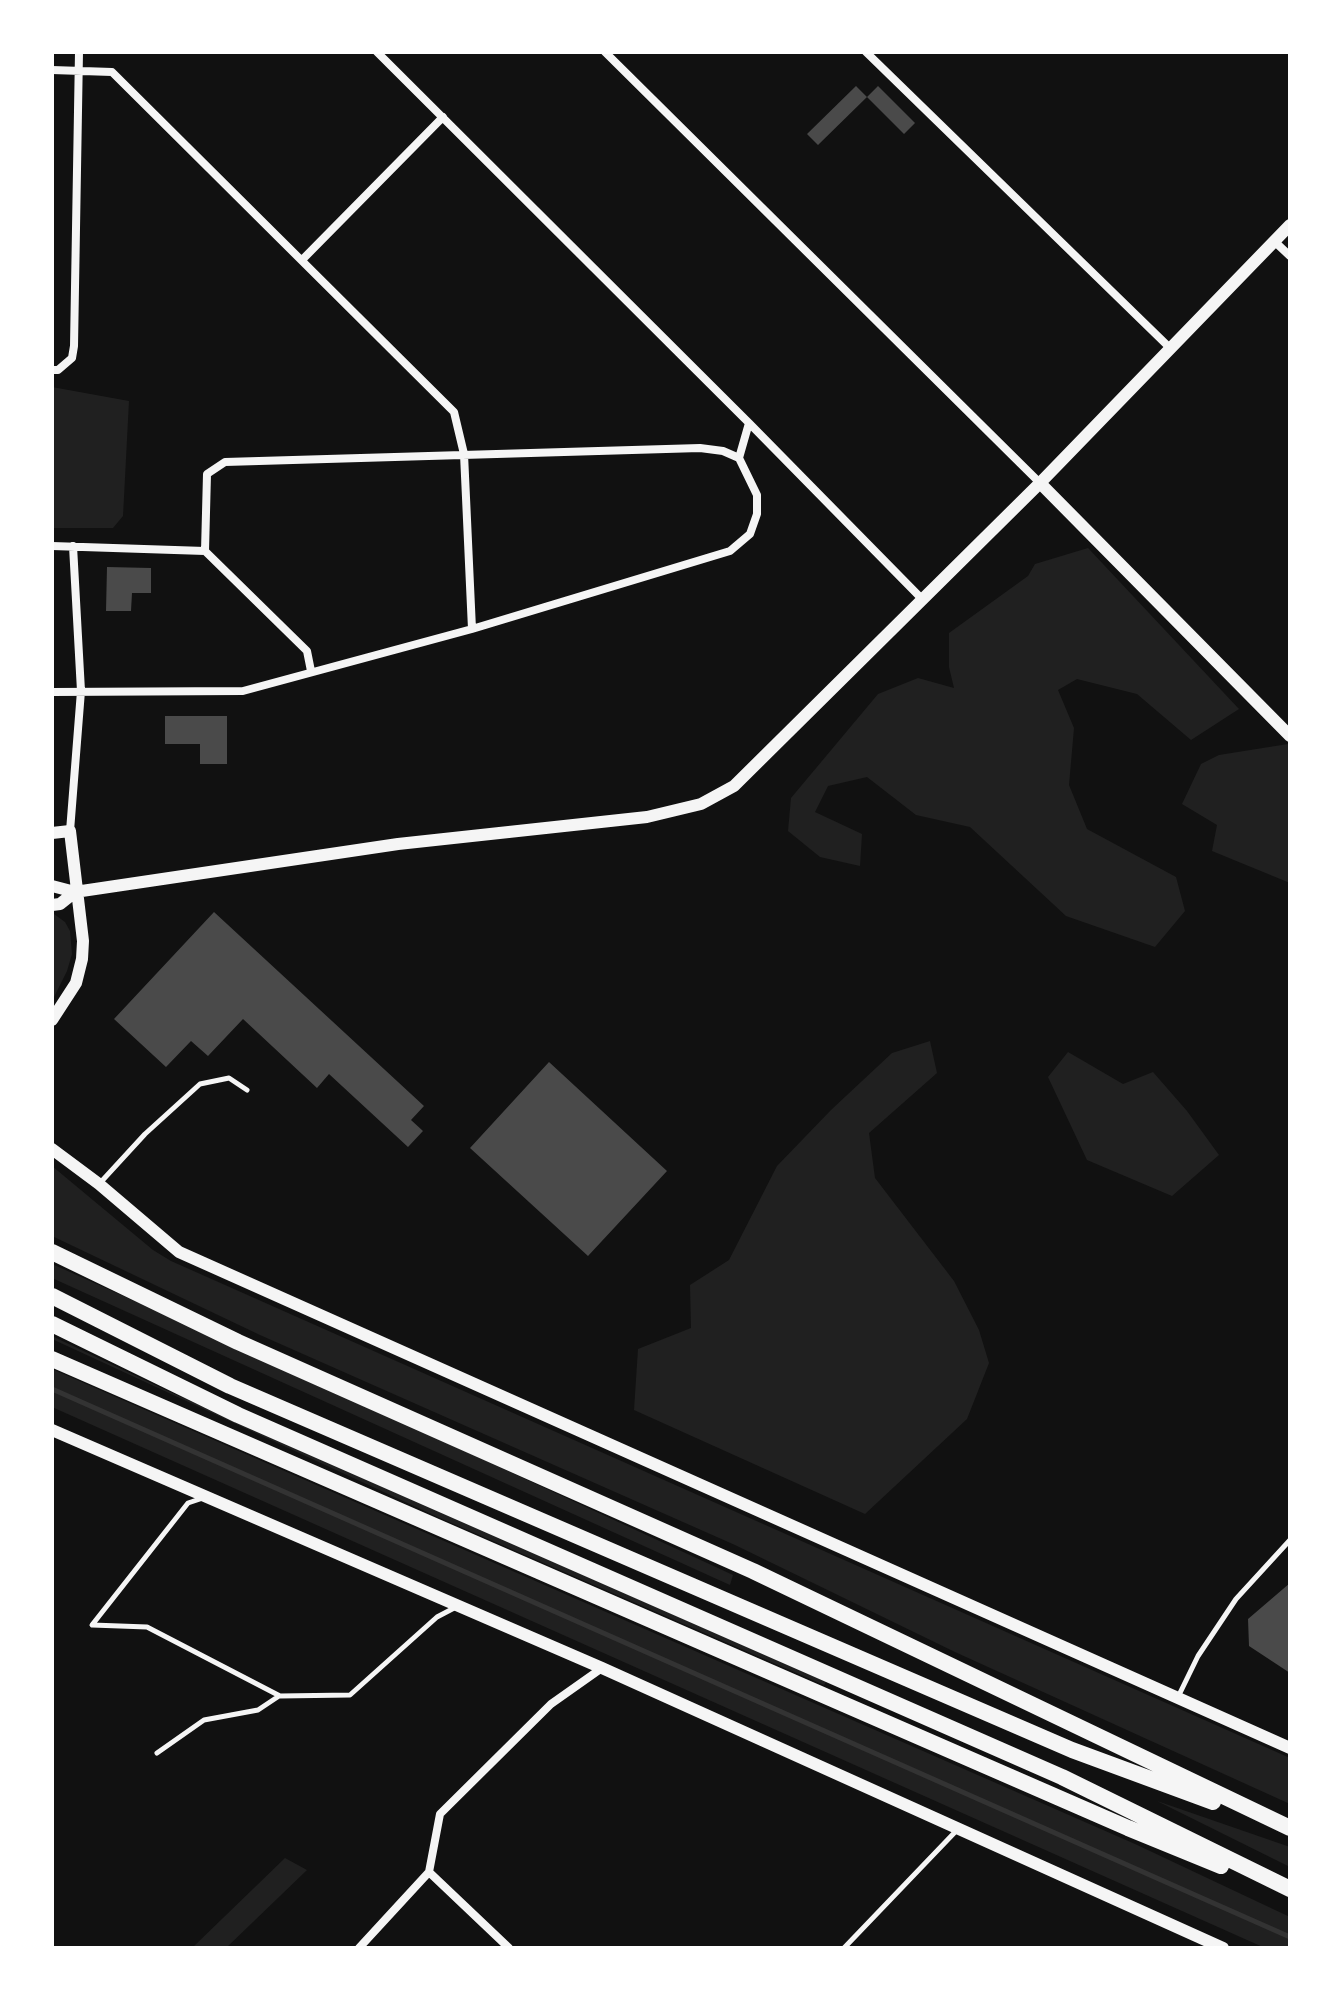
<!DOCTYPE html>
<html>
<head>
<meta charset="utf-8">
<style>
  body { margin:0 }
  #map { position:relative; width:1342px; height:2000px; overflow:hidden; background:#111; font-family:Arial,sans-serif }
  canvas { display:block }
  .frame { position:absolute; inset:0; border:54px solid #fff; pointer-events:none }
</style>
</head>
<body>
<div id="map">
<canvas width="1342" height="2000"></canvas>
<div class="frame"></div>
</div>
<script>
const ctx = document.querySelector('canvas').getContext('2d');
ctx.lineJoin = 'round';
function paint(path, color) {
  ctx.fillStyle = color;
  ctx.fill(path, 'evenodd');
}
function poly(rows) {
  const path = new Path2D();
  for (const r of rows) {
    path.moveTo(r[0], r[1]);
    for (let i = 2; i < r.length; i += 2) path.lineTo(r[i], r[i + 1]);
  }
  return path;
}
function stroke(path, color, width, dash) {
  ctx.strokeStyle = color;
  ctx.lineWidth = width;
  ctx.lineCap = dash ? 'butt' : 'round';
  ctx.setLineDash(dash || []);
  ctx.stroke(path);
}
paint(poly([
  [52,387,129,401,123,516,113,528,52,528],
  [1088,548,1239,709,1191,740,1137,694,1077,679,1058,690,1074,728,1069,785,1087,829,1176,877,1185,911,1155,947,1066,916,970,827,916,815,867,777,828,786,815,812,862,834,860,866,820,857,788,831,791,798,878,694,918,678,954,688,949,667,949,633,1028,576,1035,564],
  [1288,744,1290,746,1290,883,1212,851,1217,825,1182,804,1201,764,1219,755],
  [54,914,65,922,70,931,72,954,67,971,52,1001],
  [930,1041,937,1073,869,1133,875,1178,954,1281,979,1330,989,1363,967,1419,865,1514,634,1410,638,1349,691,1328,690,1285,729,1260,777,1166,831,1110,892,1053],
  [1068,1052,1123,1084,1153,1072,1187,1111,1219,1155,1172,1196,1087,1160,1048,1077],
  [52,1166,153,1250,171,1261,1290,1758,1290,1804,955,1652,735,1545,260,1335,52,1236],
  [52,1264,311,1380,733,1575,730,1585,52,1278],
  [52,1336,168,1391,826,1682,824,1685,440,1518,52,1339],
  [52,1369,1135,1844,1290,1917,1290,1948,1265,1948,52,1407],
  [1157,1801,1290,1847,1290,1867],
  [285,1858,307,1870,226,1948,192,1948]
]), '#202020');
stroke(poly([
  [52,1389,1290,1937]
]), '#333', 5);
paint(poly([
  [856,86,867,97,818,145,807,134],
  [878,86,915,123,904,134,867,97],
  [107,567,151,568,151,593,132,593,131,611,106,611],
  [165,716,227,716,227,764,200,764,200,744,165,744],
  [214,912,424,1106,411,1120,423,1131,408,1147,329,1074,317,1088,243,1019,208,1056,191,1041,166,1067,114,1019],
  [549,1062,667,1171,588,1256,470,1148],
  [1290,1583,1290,1673,1249,1646,1248,1619]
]), '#4a4a4a');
stroke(poly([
  [100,1183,145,1134,200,1084,229,1078,247,1090],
  [203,1498,188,1503,92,1625,147,1627,280,1696,350,1695,437,1617,458,1606],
  [1178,1697,1198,1656,1236,1599,1290,1540],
  [157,1753,204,1720,258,1710,279,1696],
  [844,1948,957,1830]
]), '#f5f5f5', 5);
stroke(poly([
  [377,52,749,423,739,458],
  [605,52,1040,483],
  [866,52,1170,348],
  [52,70,112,72,454,412,464,454,472,629],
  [1274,241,1290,256],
  [302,260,443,117],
  [52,370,58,370,72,358,74,346,79,52],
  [749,423,922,599],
  [52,546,205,551,307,651,311,671],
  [52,692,243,691,472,629,730,551,750,534,757,514,757,495,739,458,723,451,700,448,225,462,207,474,205,551],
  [70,831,81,691,73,546],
  [429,1872,509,1948],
  [359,1948,429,1872,440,1814,551,1704,602,1668]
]), '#f5f5f5', 8);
stroke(poly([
  [1040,483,1290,736],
  [52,833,70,831,83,941,82,959,76,983,52,1020],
  [52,886,75,892,398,844,647,817,701,804,734,786,1040,483,1290,225],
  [52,905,60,904,75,892],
  [52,1149,99,1184,179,1252,1290,1748],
  [52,1430,602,1668,1223,1948]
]), '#f5f5f5', 12);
stroke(poly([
  [52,1252,238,1342,753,1571,1290,1828],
  [52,1296,230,1386,1072,1750,1213,1802],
  [52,1324,238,1415,1062,1777,1290,1889],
  [52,1359,1128,1828,1221,1866]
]), '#f5f5f5', 16);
</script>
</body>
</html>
